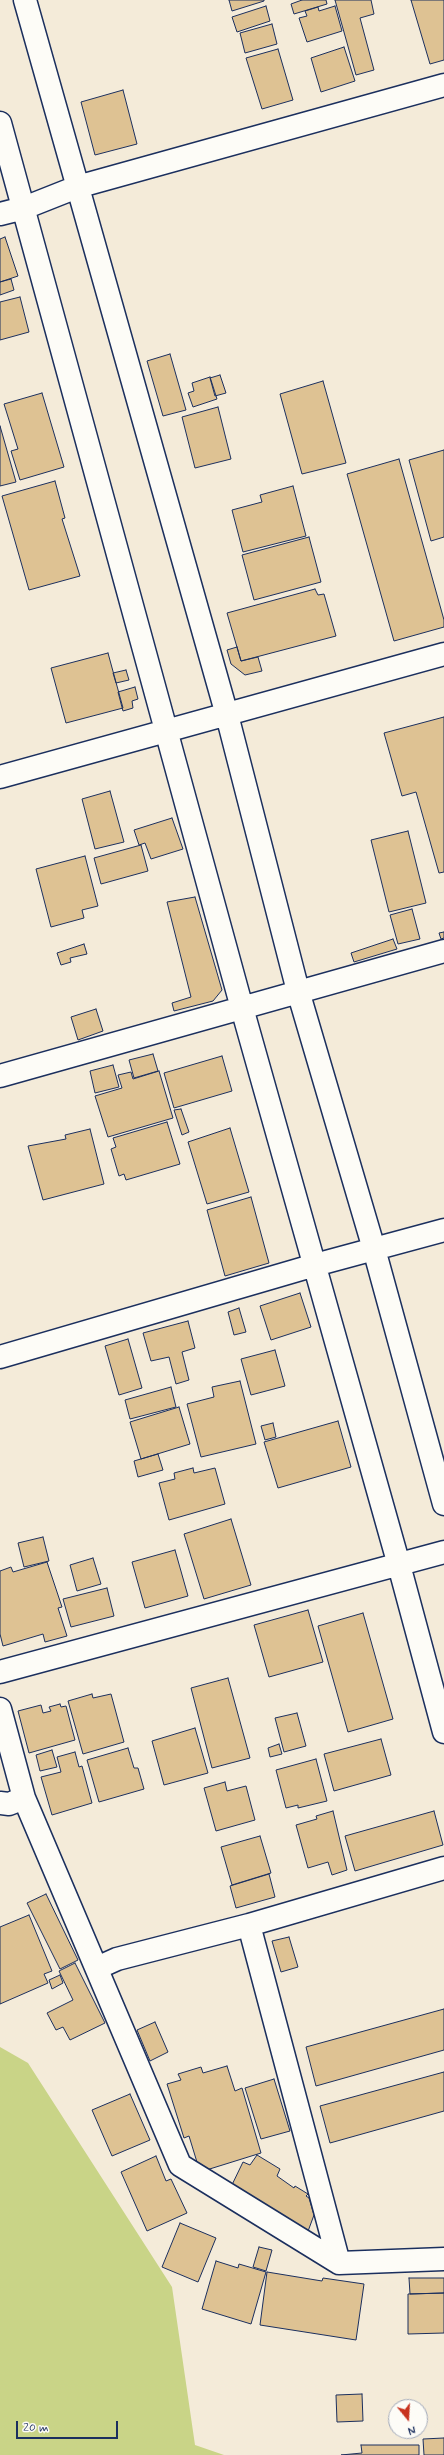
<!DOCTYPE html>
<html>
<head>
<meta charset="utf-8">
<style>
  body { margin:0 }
  #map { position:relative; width:444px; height:2455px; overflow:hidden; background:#f4ebd9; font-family:Mynerve,sans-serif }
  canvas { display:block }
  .north { position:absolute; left:388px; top:2399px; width:40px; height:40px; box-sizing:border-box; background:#fdfcf7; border:1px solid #a3aaba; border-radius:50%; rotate:162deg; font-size:11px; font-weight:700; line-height:16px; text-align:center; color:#1b2f5e }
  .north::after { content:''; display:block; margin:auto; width:14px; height:18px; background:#c8321e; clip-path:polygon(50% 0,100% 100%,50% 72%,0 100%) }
  .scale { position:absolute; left:16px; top:2421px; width:102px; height:18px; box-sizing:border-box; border:2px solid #1b2f5e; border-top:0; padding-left:5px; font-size:12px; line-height:14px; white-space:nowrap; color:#1b2f5e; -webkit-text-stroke:3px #fdfcf7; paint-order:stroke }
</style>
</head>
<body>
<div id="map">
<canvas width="444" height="2455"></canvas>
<div class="north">N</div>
<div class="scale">20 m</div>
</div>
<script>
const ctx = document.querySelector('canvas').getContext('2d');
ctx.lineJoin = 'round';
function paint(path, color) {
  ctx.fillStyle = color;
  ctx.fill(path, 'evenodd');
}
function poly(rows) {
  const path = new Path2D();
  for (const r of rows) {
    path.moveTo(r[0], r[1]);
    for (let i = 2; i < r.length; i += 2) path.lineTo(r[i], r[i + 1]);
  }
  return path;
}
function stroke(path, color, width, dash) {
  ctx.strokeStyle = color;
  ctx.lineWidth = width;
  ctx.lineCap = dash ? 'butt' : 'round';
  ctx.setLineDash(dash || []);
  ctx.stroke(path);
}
paint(poly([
  [0,2047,28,2063,172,2287,195,2445,224,2455,0,2455]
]), '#c9d487');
const building = poly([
  [229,0,264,0,264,1,232,11,229,0],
  [302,0,326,0,327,4,294,14,291,4,302,0],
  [335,0,371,0,374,14,360,18,374,70,356,75,335,0],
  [411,0,444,0,444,60,430,64,411,0],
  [266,6,270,21,237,32,232,17,266,6],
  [335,6,342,31,307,42,299,18,307,16,305,11,318,7,319,11,335,6],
  [272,24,277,44,245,53,240,33,272,24],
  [344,47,355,81,321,92,311,58,344,47],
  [278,49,293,100,262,109,246,58,278,49],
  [123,90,137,144,95,155,81,102,123,90],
  [5,237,18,276,0,282,0,239,5,237],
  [11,279,14,290,0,295,0,282,11,279],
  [20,297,29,332,0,340,0,302,20,297],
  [170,354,186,410,163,416,147,361,170,354],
  [220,375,226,393,215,396,210,378,220,375],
  [210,377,217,399,193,407,188,393,194,391,192,383,210,377],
  [323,381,346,463,302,474,280,394,323,381],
  [42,393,64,467,20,480,11,451,18,449,4,404,42,393],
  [218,407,231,459,195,468,182,417,218,407],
  [0,426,16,482,0,486,0,426],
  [444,450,444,537,431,541,409,460,444,450],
  [399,459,444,620,444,627,394,641,347,474,399,459],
  [55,481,65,518,62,519,80,576,29,590,2,496,55,481],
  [293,486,306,536,243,552,232,510,262,502,260,495,293,486],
  [309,537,321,582,254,600,242,555,309,537],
  [315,589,318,595,324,594,336,636,241,661,227,613,315,589],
  [237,647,241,661,258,657,262,671,245,675,231,664,227,650,237,647],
  [108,653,123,708,66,723,51,668,108,653],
  [126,670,129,680,116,683,113,673,126,670],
  [135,687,138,699,132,701,133,708,123,711,118,692,135,687],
  [444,717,444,872,439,873,416,792,402,796,384,733,444,717],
  [110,791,124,842,95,849,82,799,110,791],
  [172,818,183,849,151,859,145,843,139,845,134,830,172,818],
  [408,831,426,903,389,912,371,840,408,831],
  [141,845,148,871,101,884,94,858,141,845],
  [85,856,98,906,82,910,84,918,51,927,36,869,85,856],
  [195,897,222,990,213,1001,174,1011,172,1003,191,997,167,902,195,897],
  [412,909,420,939,398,944,390,915,412,909],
  [444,932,444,938,441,939,439,933,444,932],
  [393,939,397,949,354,962,351,953,393,939],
  [84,944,87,954,70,958,71,962,61,965,57,953,84,944],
  [96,1009,103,1031,78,1040,71,1017,96,1009],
  [153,1054,158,1071,134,1078,129,1060,153,1054],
  [222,1056,232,1091,174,1108,164,1073,222,1056],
  [113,1065,119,1087,95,1093,90,1071,113,1065],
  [159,1071,173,1118,108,1137,95,1096,122,1088,118,1075,131,1072,133,1079,159,1071],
  [181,1109,189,1132,182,1135,174,1110,181,1109],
  [167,1122,180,1164,126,1180,124,1174,119,1176,111,1149,116,1147,113,1138,167,1122],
  [230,1128,249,1192,207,1204,188,1142,230,1128],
  [90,1129,104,1184,43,1200,28,1146,66,1139,65,1135,90,1129],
  [251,1197,269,1263,225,1276,207,1210,251,1197],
  [300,1293,311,1327,271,1340,260,1306,300,1293],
  [239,1308,246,1332,234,1335,228,1312,239,1308],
  [188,1321,195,1348,182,1352,189,1380,176,1384,169,1357,151,1361,143,1333,188,1321],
  [128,1339,142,1388,119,1395,105,1346,128,1339],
  [275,1350,285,1386,251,1395,241,1359,275,1350],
  [240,1381,256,1444,201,1457,187,1404,214,1397,212,1387,240,1381],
  [171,1387,176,1407,130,1419,125,1400,171,1387],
  [179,1407,190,1444,141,1459,130,1422,179,1407],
  [338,1421,351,1467,278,1488,264,1442,338,1421],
  [273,1423,276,1437,265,1440,261,1426,273,1423],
  [158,1454,163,1470,138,1477,134,1461,158,1454],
  [193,1468,194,1473,215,1468,225,1504,169,1520,159,1483,175,1479,174,1473,193,1468],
  [231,1519,251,1585,204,1599,184,1534,231,1519],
  [43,1537,49,1561,24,1567,18,1543,43,1537],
  [175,1550,188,1596,145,1608,132,1562,175,1550],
  [93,1558,101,1584,77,1591,70,1565,93,1558],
  [47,1562,62,1607,58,1608,67,1636,45,1642,43,1634,3,1646,0,1634,0,1571,11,1567,13,1572,47,1562],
  [107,1588,114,1616,71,1627,63,1599,107,1588],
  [308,1610,323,1662,269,1677,254,1625,308,1610],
  [363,1613,393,1719,348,1732,318,1626,363,1613],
  [228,1678,250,1758,212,1768,191,1688,228,1678],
  [92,1694,93,1698,111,1694,124,1742,83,1754,68,1701,92,1694],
  [60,1704,61,1707,66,1706,75,1740,29,1753,18,1711,41,1705,43,1713,51,1711,49,1707,60,1704],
  [297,1713,306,1746,284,1752,275,1718,297,1713],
  [195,1728,208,1773,164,1785,152,1741,195,1728],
  [381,1739,391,1775,334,1791,324,1754,381,1739],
  [279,1744,282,1754,270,1757,268,1748,279,1744],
  [128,1748,134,1768,138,1768,144,1789,99,1802,87,1760,128,1748],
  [52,1750,57,1767,40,1771,36,1755,52,1750],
  [75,1752,79,1767,82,1766,92,1803,52,1815,41,1777,61,1772,57,1757,75,1752],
  [316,1759,327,1801,298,1808,298,1805,286,1808,276,1770,316,1759],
  [225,1782,227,1791,246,1786,255,1820,216,1831,204,1788,225,1782],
  [333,1811,347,1870,332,1875,328,1862,308,1868,296,1825,317,1819,316,1816,333,1811],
  [434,1811,443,1845,355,1871,345,1836,434,1811],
  [260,1836,271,1873,232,1885,221,1847,260,1836],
  [269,1874,275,1897,236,1908,230,1886,269,1874],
  [46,1894,78,1960,60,1969,27,1903,46,1894],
  [29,1915,52,1971,44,1974,48,1983,0,2004,0,1927,29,1915],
  [289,1937,298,1967,281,1972,272,1941,289,1937],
  [75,1963,105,2023,70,2040,63,2027,56,2030,47,2013,73,2000,59,1971,75,1963],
  [60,1975,63,1983,52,1989,49,1980,60,1975],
  [444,2009,444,2050,316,2086,306,2047,444,2009],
  [155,2022,168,2052,150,2061,137,2030,155,2022],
  [227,2066,235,2091,242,2088,261,2153,200,2172,189,2136,184,2138,167,2084,181,2080,178,2074,201,2067,203,2073,227,2066],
  [444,2072,444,2111,330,2143,320,2106,444,2072],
  [274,2079,290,2131,261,2139,245,2088,274,2079],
  [130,2094,150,2140,112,2156,92,2110,130,2094],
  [257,2155,280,2169,277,2176,294,2188,295,2186,308,2194,306,2196,309,2198,314,2215,307,2234,229,2191,243,2162,250,2165,257,2155],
  [156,2156,166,2181,171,2179,187,2213,147,2231,121,2172,156,2156],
  [180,2223,216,2238,198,2282,162,2267,180,2223],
  [259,2247,272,2250,266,2271,253,2267,259,2247],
  [216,2261,238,2268,239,2264,266,2272,251,2324,202,2309,216,2261],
  [267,2272,322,2281,323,2278,364,2284,356,2340,260,2325,267,2272],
  [409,2278,444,2278,444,2293,410,2294,409,2278],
  [444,2293,444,2333,408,2334,408,2294,444,2293],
  [362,2394,363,2421,337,2422,336,2395,362,2394],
  [444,2438,444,2455,424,2455,423,2439,444,2438],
  [361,2445,419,2445,419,2455,341,2455,362,2453,361,2445]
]);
paint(building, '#dec293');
stroke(building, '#1b2f5e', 1);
const minor = poly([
  [25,0,227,715,298,991,374,1249,444,1504],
  [0,123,242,1008,399,1565,444,1732],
  [0,214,24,208,77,187,444,85],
  [0,777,444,654],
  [0,1076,444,951],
  [0,1357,315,1265,444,1230],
  [0,1672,444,1552],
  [0,1709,24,1798,180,2165,339,2263,444,2259],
  [0,1803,9,1804,24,1798],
  [249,1925,339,2263],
  [97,1968,117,1959,249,1925,444,1868]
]);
stroke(minor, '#1b2f5e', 25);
stroke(minor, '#fdfcf7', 22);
</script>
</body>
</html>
